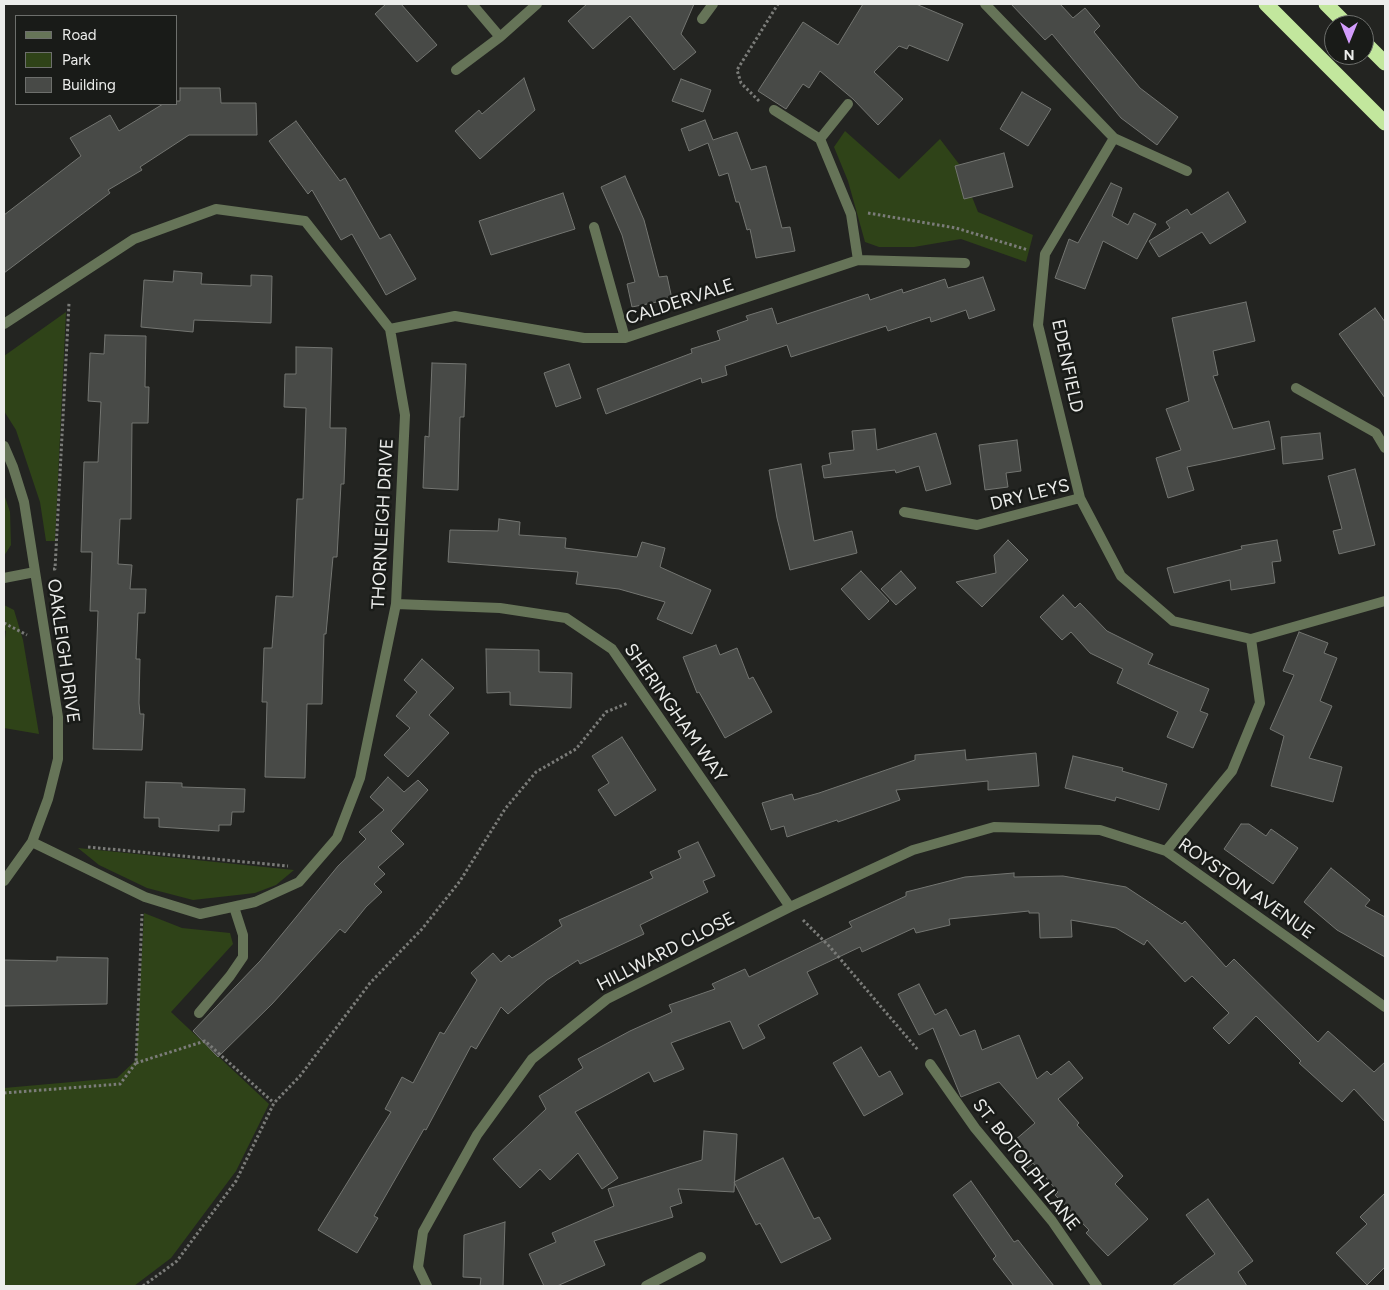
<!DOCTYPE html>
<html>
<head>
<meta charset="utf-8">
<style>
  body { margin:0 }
  #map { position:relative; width:1389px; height:1290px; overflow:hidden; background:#232421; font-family:Figtree,sans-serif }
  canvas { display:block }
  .frame { position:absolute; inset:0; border:5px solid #ecedeb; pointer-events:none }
  .legend { position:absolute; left:15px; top:15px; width:162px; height:90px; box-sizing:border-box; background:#191b18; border:1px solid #6d6f6c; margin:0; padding:6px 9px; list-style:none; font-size:15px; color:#ecedeb }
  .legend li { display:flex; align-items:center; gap:10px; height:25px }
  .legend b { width:25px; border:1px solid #6d6f6c }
  .north { position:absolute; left:1324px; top:15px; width:50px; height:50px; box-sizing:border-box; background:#191b18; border:1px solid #6d6f6c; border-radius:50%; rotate:180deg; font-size:14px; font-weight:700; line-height:20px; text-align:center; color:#ecedeb }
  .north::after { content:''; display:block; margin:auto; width:18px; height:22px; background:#d39cfc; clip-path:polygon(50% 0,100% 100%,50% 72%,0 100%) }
</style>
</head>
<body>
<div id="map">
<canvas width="1389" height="1290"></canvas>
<div class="frame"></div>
<ul class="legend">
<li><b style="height:6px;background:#667458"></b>Road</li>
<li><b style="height:14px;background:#2f4318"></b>Park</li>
<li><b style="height:14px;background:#484a47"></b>Building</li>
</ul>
<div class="north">N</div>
</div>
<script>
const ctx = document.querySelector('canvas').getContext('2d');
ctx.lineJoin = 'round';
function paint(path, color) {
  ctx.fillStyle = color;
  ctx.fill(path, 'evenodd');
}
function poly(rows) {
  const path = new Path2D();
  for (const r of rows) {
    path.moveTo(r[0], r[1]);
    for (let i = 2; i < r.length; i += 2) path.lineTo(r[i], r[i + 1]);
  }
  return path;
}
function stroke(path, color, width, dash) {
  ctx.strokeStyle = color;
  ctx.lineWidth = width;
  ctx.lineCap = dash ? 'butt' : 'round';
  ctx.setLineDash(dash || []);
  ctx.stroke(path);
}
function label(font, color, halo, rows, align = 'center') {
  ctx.font = font + ' Figtree,sans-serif';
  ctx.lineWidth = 5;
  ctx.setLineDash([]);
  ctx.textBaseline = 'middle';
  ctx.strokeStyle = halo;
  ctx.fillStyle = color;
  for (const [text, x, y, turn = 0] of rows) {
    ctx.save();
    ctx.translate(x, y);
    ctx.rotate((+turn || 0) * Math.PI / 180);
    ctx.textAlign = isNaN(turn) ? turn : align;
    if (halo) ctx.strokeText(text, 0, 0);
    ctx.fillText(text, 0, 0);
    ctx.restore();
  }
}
paint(poly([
  [845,131,899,179,940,139,959,164,978,212,1033,235,1026,262,961,239,914,247,879,247,865,242,848,181,834,147],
  [66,312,55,541,46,541,40,502,16,430,4,411,4,356],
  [4,494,10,512,11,545,4,556],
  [4,605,14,610,23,640,39,734,4,728,4,647,6,631,4,630],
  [78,848,294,870,276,885,255,893,193,900,147,888,99,865],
  [144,913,182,928,230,933,233,944,171,1012,269,1104,236,1171,171,1258,134,1286,4,1286,4,1088,117,1078,136,1060]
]), '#2f4318');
const building = poly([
  [386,4,401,4,437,45,417,62,375,14,386,4],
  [587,4,694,4,681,34,696,52,674,70,630,16,593,49,568,21,587,4],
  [863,4,916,4,963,24,948,61,909,45,907,49,899,46,874,72,903,99,878,125,853,99,820,71,809,88,803,84,786,109,758,91,803,22,838,45,863,4],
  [1011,4,1060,4,1073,18,1085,8,1100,26,1094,32,1140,88,1178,117,1157,145,1121,118,1052,34,1045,40,1011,4],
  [524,78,535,110,480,159,455,131,479,110,482,114,524,78],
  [681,79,711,90,703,112,672,101,681,79],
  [180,88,220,88,221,103,256,103,257,135,189,135,140,167,142,170,108,190,110,193,4,273,4,215,81,156,70,138,110,115,119,131,163,104,176,104,176,101,180,101,180,88],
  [1022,92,1051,109,1028,146,1000,129,1022,92],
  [705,120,713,140,737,132,751,170,766,166,782,228,790,227,795,251,756,258,750,229,747,230,739,202,736,202,728,173,719,176,708,143,689,151,681,129,705,120],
  [296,121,340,181,345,178,380,239,390,234,416,279,386,295,352,234,341,240,312,190,308,194,269,141,296,121],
  [1004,153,1013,187,964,199,955,166,1004,153],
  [625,176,644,220,659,277,667,276,672,299,632,307,627,284,635,282,622,235,601,187,625,176],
  [1111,183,1122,188,1112,216,1128,225,1134,213,1156,224,1137,259,1103,241,1085,289,1055,278,1069,239,1078,243,1111,183],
  [1228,192,1246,222,1210,244,1202,232,1159,257,1149,241,1170,228,1166,222,1187,209,1191,215,1228,192],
  [563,193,575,229,491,255,479,221,563,193],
  [174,271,202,273,201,284,251,286,251,275,272,276,271,323,194,320,193,332,141,327,144,280,173,282,174,271],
  [983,277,995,310,969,319,966,310,931,322,930,317,888,331,886,326,791,357,787,345,725,366,727,375,702,383,701,378,606,414,597,389,692,353,691,349,720,340,717,331,748,320,746,316,772,308,777,324,868,294,870,300,902,289,903,293,945,279,948,288,983,277],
  [1246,302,1255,341,1213,351,1218,375,1213,376,1233,429,1269,421,1275,449,1187,467,1194,490,1168,498,1156,458,1181,450,1166,409,1189,401,1172,318,1246,302],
  [1375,308,1385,322,1385,398,1339,334,1375,308],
  [105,335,146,336,145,387,149,387,148,423,132,423,131,519,120,519,118,564,132,565,130,589,146,589,145,613,138,613,136,659,140,659,139,703,140,714,144,714,142,750,93,749,98,611,90,611,92,552,81,552,84,462,98,462,99,443,101,402,88,401,90,353,104,354,105,335],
  [296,347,332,348,330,428,346,428,344,484,341,484,337,557,333,557,326,634,324,634,322,704,307,704,305,778,265,777,267,702,262,702,264,648,272,648,276,596,293,597,297,499,303,499,306,408,284,407,285,374,296,374,296,347],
  [432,363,466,364,464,417,460,417,458,490,423,488,425,436,429,437,432,363],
  [569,364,581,398,556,407,544,373,569,364],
  [875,429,877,450,936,433,951,484,926,491,919,466,896,473,895,470,824,478,822,466,831,464,829,453,854,450,852,431,875,429],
  [1320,433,1323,459,1283,464,1281,437,1320,433],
  [1017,440,1021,471,1006,473,1008,487,985,490,979,445,1017,440],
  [801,464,814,541,852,531,857,553,790,570,777,518,769,470,801,464],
  [1355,469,1375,545,1339,554,1333,531,1342,529,1328,476,1355,469],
  [499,519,520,522,519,535,566,538,565,548,637,557,642,542,665,548,660,567,711,590,692,634,657,619,665,602,619,589,576,584,578,572,448,562,450,530,498,531,499,519],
  [1008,540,1028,560,982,607,956,582,996,573,994,555,1008,540],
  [1277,540,1281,561,1272,562,1275,583,1231,590,1230,580,1174,593,1167,568,1242,549,1241,546,1277,540],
  [861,571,889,601,869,620,841,589,861,571],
  [901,571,916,588,896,605,881,589,901,571],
  [1063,595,1075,608,1080,603,1107,631,1153,654,1148,664,1209,689,1200,711,1208,714,1193,748,1167,737,1178,712,1117,683,1123,669,1090,653,1071,632,1062,640,1040,617,1063,595],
  [1299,632,1328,643,1324,653,1337,658,1320,701,1332,706,1309,758,1342,767,1333,802,1271,786,1284,736,1270,729,1294,675,1283,671,1299,632],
  [716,645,720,655,737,648,749,679,753,677,772,712,725,738,699,692,697,693,683,657,716,645],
  [486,649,539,650,539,672,572,673,571,708,510,705,510,692,487,693,486,649],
  [422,659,454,688,429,715,449,733,408,777,384,755,410,728,396,716,417,692,404,680,422,659],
  [622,737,656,790,615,816,598,790,609,783,592,756,622,737],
  [965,750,966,760,1036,753,1039,786,988,790,988,781,896,790,900,800,838,822,837,820,787,837,784,826,771,830,762,803,792,794,794,800,819,793,915,760,915,755,965,750],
  [1073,756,1123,768,1122,771,1167,784,1159,810,1116,797,1115,801,1065,788,1073,756],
  [388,777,404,792,418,780,428,790,391,831,404,844,378,867,385,874,374,884,382,892,366,907,345,933,340,929,272,1004,218,1057,193,1031,260,961,338,866,366,839,359,832,384,810,370,797,388,777],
  [146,782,182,783,182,787,245,789,244,812,232,812,231,825,219,825,219,831,159,827,159,818,144,818,146,782],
  [1241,824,1249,824,1266,836,1271,829,1298,848,1273,884,1224,849,1241,824],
  [698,842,715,876,703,881,708,892,640,925,644,934,580,964,578,960,547,980,508,1014,501,1007,476,1049,471,1046,426,1130,424,1129,374,1216,378,1218,357,1253,318,1230,391,1112,385,1109,402,1077,413,1083,440,1032,444,1034,477,980,471,973,493,953,501,962,509,955,512,958,562,926,559,920,653,878,650,872,681,858,678,851,698,842],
  [1331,868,1370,900,1365,906,1385,917,1385,957,1337,930,1304,902,1331,868],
  [1014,873,1014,877,1063,876,1126,887,1182,924,1185,921,1226,967,1234,959,1318,1042,1328,1031,1374,1072,1385,1062,1385,1122,1354,1089,1342,1102,1299,1063,1301,1061,1256,1016,1229,1044,1213,1028,1229,1013,1192,976,1185,982,1147,940,1144,945,1116,928,1071,920,1072,937,1040,938,1039,913,1029,913,1029,911,949,919,950,925,916,933,914,928,862,952,860,947,807,972,818,994,758,1025,765,1038,743,1049,730,1021,671,1043,684,1069,654,1082,649,1072,575,1112,618,1178,602,1189,578,1153,550,1180,540,1169,520,1188,493,1159,546,1109,539,1096,583,1068,578,1059,630,1031,672,1012,669,1005,715,989,712,984,745,969,749,977,852,927,849,922,906,896,906,892,965,877,1014,873],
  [57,957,108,958,107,1004,4,1006,4,960,57,961,57,957],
  [919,984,935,1015,946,1009,960,1036,975,1030,982,1050,1019,1035,1037,1079,1047,1071,1051,1075,1069,1061,1083,1078,1058,1099,1079,1123,1077,1125,1123,1176,1115,1184,1148,1219,1108,1256,1086,1233,1089,1230,1055,1195,1058,1192,1033,1163,1027,1168,1008,1146,1035,1123,999,1082,961,1097,933,1028,919,1035,898,994,919,984],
  [861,1047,879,1077,890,1071,903,1094,864,1116,833,1063,861,1047],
  [704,1131,737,1134,734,1192,678,1189,682,1203,670,1207,673,1217,594,1241,605,1265,557,1286,544,1286,529,1254,556,1242,552,1233,614,1206,608,1189,702,1160,704,1131],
  [783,1158,814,1219,819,1217,831,1239,781,1263,760,1223,756,1225,734,1182,783,1158],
  [971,1181,1014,1242,1018,1240,1054,1286,1014,1286,993,1259,996,1256,953,1195,971,1181],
  [1385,1193,1385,1267,1367,1285,1336,1253,1367,1224,1360,1217,1385,1193],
  [1208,1199,1253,1261,1238,1272,1247,1286,1172,1286,1215,1254,1186,1215,1208,1199],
  [505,1222,503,1286,480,1286,481,1278,463,1277,464,1235,505,1222]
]);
paint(building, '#484a47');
stroke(building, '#737571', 1);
stroke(poly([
  [759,101,741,83,737,70,778,4],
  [868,213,956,228,1028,250],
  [53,569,55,569,69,303],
  [4,623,27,635],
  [88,847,288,866],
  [803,920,830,947,918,1050],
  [136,1063,205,1041,274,1103],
  [4,1093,120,1084,136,1063,142,914],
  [143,1286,177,1261,236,1181,274,1103,300,1076,370,983,422,929,460,881,505,809,536,772,576,749,606,712,628,703]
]), '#7b7c79', 3, [2.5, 2.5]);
stroke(poly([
  [199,1013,230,976,243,957,243,935,234,907]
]), '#667458', 10);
stroke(poly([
  [472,4,500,37,537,4],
  [985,4,1114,138,1187,171],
  [702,19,713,4],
  [456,70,500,37],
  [1114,138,1045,254,1038,325,1080,498,1121,576,1173,621,1251,639,1385,601],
  [820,139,848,104],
  [594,227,625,338],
  [858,260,965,263],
  [4,324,134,239,216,209,305,221,390,329,405,415,396,604,360,778,337,838,299,882,255,902,200,914,145,897,32,842],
  [390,329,455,316,584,338,625,338,858,260,851,214,820,139,774,110],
  [1296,388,1376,433,1385,448],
  [4,446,13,467,24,502,58,717,58,759,48,799,32,842,4,881],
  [904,512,977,525,1080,498],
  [4,578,35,572],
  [396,604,500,608,566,618,612,649,790,907],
  [1166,851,1232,771,1260,703,1251,639],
  [930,1064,975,1128,1052,1221,1097,1286],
  [427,1286,418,1267,423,1232,477,1135,532,1059,607,999,790,907,913,850,994,827,1100,830,1166,851,1385,1007],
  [646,1286,701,1257]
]), '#667458', 10);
stroke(poly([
  [1266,4,1385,123],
  [1326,4,1347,25],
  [1364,42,1385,63]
]), '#c2e79d', 15);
label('18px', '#ecedeb', '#191b18', [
  ["CALDERVALE",680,302,-18],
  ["EDENFIELD",1067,366,78],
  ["DRY LEYS",1030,495,-14],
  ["THORNLEIGH DRIVE",383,524,-87],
  ["OAKLEIGH DRIVE",63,651,82],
  ["SHERINGHAM WAY",675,713,55],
  ["ROYSTON AVENUE",1246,889,35],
  ["HILLWARD CLOSE",666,952,-27],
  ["ST. BOTOLPH LANE",1026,1165,52]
]);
</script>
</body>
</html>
